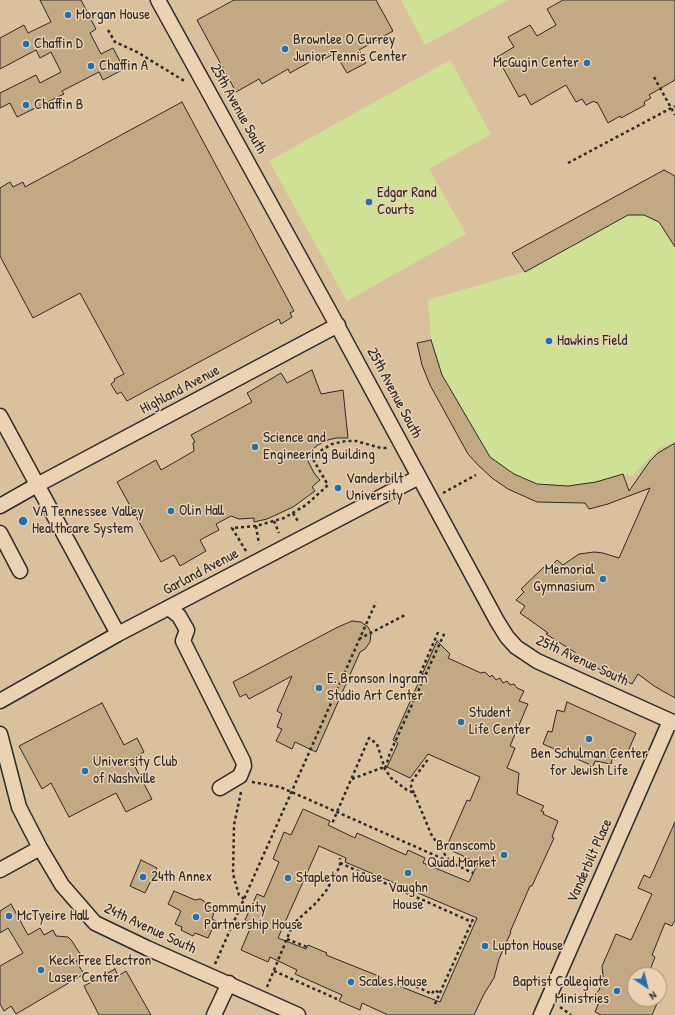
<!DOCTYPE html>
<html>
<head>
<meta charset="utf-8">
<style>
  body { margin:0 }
  #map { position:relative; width:675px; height:1015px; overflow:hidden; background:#ebceac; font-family:"Patrick Hand",sans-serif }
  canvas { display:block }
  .north { position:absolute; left:627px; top:967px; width:40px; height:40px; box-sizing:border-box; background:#ecd1b3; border:1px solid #9f8f7d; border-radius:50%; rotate:145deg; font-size:11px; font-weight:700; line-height:16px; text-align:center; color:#2b2b2b }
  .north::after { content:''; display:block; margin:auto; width:14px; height:18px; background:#1f6fb2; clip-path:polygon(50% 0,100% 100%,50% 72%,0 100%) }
</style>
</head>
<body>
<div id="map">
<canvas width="675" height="1015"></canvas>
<div class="north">N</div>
</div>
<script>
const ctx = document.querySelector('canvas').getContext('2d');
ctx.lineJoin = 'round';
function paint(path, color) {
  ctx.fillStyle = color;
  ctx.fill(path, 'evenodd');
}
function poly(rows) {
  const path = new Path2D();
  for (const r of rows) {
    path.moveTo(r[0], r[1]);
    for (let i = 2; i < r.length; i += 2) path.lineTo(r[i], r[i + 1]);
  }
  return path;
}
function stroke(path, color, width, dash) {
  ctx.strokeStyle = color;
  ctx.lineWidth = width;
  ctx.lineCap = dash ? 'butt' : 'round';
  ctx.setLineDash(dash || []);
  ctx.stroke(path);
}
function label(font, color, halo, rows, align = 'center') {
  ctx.font = font + ' "Patrick Hand",sans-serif';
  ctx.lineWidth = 3;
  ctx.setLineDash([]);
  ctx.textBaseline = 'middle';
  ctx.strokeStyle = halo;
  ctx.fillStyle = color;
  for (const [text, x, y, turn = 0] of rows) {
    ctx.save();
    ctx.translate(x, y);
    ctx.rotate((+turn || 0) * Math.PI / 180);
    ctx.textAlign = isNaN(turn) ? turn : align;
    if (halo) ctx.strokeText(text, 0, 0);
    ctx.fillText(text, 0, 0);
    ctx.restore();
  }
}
paint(poly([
  [0,0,675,0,675,1015,0,1015],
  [635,975,659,975,659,999,635,999]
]), '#dbc09e');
paint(poly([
  [401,0,508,0,425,45],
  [450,60,491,134,429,169,466,234,347,301,269,161],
  [660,172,675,176,675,443,659,448,632,476,624,474,630,496,608,504,589,509,585,503,537,502,492,478,478,465,468,454,422,365,417,343,431,340,428,300,524,272,512,253]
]), '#cfe195');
const building = poly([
  [40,0,81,0,96,29,90,33,101,54,113,48,124,69,103,80,99,72,62,91,64,94,17,117,10,103,0,108,0,93,36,75,40,83,61,72,51,52,40,58,36,50,0,69,0,38,24,25,28,33,51,22,40,0],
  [234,0,376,0,393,31,359,50,366,63,347,73,335,53,319,62,317,58,290,73,288,69,262,84,259,79,236,92,197,20,234,0],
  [563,0,675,0,675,80,649,95,651,98,644,102,645,105,621,118,620,116,608,123,597,102,596,103,594,101,586,105,582,99,576,102,566,85,531,105,525,94,519,97,497,57,514,47,508,37,530,25,537,36,556,25,547,9,563,0],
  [182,102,294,311,290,313,292,317,281,324,279,319,127,401,121,392,117,394,111,384,115,381,114,379,124,374,80,293,33,318,0,256,0,188,10,182,13,187,23,182,25,187,182,102],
  [664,170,675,176,675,247,659,222,644,215,628,215,525,272,512,253,664,170],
  [431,340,442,375,490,457,514,474,537,484,568,486,596,482,623,474,629,491,650,461,658,453,675,443,675,698,654,686,638,674,632,684,612,674,611,676,575,655,576,653,546,634,548,633,520,613,525,606,516,600,524,592,521,589,544,567,547,570,557,560,563,565,579,554,594,552,603,553,619,558,650,488,608,504,589,509,585,503,537,502,508,489,492,478,478,465,468,454,430,385,422,365,417,343,431,340],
  [312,370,321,394,343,390,348,438,336,438,328,440,318,445,305,455,314,473,320,480,312,487,315,491,293,507,267,519,254,522,254,518,239,519,231,516,216,524,219,530,200,540,206,551,180,566,174,555,161,562,117,482,156,460,161,470,194,451,193,443,195,442,191,435,252,402,247,393,281,373,287,383,312,370],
  [352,621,361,622,368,627,371,633,370,642,365,649,360,652,316,752,295,742,292,749,276,741,282,729,277,727,282,714,277,711,292,676,249,699,246,694,240,697,233,682,338,627,352,621],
  [437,641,450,654,448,658,481,673,485,672,490,677,492,675,496,680,500,678,503,683,507,681,510,685,514,684,517,688,524,691,519,701,528,704,510,746,515,748,507,768,519,773,517,794,544,806,541,811,544,812,543,814,558,821,552,837,554,838,532,886,530,886,510,932,511,932,499,959,494,978,484,994,474,1015,388,1015,362,1003,360,1010,339,1001,342,995,295,974,297,970,270,957,268,962,241,950,252,924,245,920,257,894,264,897,279,862,273,859,284,832,291,835,303,809,330,821,328,825,355,838,357,833,406,855,408,850,425,858,423,863,469,882,478,863,446,848,467,800,470,801,480,777,428,754,410,778,387,767,398,743,393,740,437,641],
  [319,846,346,858,345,862,477,918,440,1002,381,979,381,977,326,955,327,953,308,945,306,949,278,938,319,846],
  [567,702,636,733,626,756,614,752,611,764,595,761,593,766,543,744,548,731,552,732,557,710,564,712,567,702],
  [102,703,124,745,137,738,144,752,131,759,152,799,126,812,116,793,69,817,51,783,42,789,19,746,102,703],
  [675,822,675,920,672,926,665,923,652,955,655,957,648,975,635,975,635,999,659,999,652,1015,601,1015,595,1012,599,1002,592,999,599,990,602,983,603,976,602,966,616,934,631,940,652,894,638,888,644,875,650,878,675,822],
  [141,860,157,868,145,893,130,886,141,860],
  [174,891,195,900,200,899,204,901,206,905,215,909,212,919,216,921,208,938,195,933,193,936,181,930,182,927,175,924,181,911,168,904,174,891],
  [11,904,28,935,40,928,44,935,53,930,56,936,68,937,72,941,82,957,76,961,84,974,16,1014,11,1006,4,1011,0,1004,0,966,23,953,8,928,0,933,0,911,11,904],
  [115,969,118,976,126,971,151,1015,99,1015,84,986,115,969]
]);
paint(building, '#c2a984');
stroke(building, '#2b2b2b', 1);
const minor = poly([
  [158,0,331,314,497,621,507,637,516,647,537,661,675,723],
  [0,416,118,634],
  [0,506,37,485,338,325],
  [0,533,20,571],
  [169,608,179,616,187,630,183,641,243,761,244,766,240,776,220,788],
  [0,701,118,634,419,477],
  [0,734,19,807,40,848,62,885,95,923,147,948,298,1015],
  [0,870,40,848],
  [214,1015,229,983],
  [541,1015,670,721]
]);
stroke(minor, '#2b2b2b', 17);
stroke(poly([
  [108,30,115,42,137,52,186,82],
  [654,77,675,115],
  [568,163,675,106],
  [443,493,476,475],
  [293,513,299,523],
  [274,521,279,533],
  [256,526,259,544],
  [246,551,232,528,256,526,284,518,306,505,328,485,311,456,315,454,332,444,346,441,356,441,381,448,387,448],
  [359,639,405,615],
  [425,676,420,674,439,630],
  [352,779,376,770,381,768,385,769,390,753,445,632],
  [252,782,280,787,337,812,450,862,431,834,414,793,407,790,391,778,385,769,377,744,369,738,337,812,332,824],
  [241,792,234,825,233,874,239,895,244,899],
  [414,793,411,787,412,781,429,758],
  [450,862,473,873],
  [340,863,472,922],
  [287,939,307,947],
  [215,964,376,602],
  [274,971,337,999],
  [397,985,399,980,402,980,432,994,434,990,440,993],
  [267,987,293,924,316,903,326,891,340,866,340,858],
  [435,1004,474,917],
  [560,1007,571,1015]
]), '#2b2b2b', 2.5, [3, 3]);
stroke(minor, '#ecd1b3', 14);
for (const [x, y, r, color] of [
  [68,15,4,"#1f6fb2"],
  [26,44,4,"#1f6fb2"],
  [285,49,4,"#1f6fb2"],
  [587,63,4,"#1f6fb2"],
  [91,66,4,"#1f6fb2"],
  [26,105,4,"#1f6fb2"],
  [369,202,4,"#1f6fb2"],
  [549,341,4,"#1f6fb2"],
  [255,447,4,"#1f6fb2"],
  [338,488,4,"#1f6fb2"],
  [171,511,4,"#1f6fb2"],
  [23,521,5,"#1f6fb2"],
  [603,579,4,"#1f6fb2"],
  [319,688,4,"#1f6fb2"],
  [461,722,4,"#1f6fb2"],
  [589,739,4,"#1f6fb2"],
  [85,771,4,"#1f6fb2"],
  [504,855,4,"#1f6fb2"],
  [408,873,4,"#1f6fb2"],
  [143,877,4,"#1f6fb2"],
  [288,878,4,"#1f6fb2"],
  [9,916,4,"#1f6fb2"],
  [196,917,4,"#1f6fb2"],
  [485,946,4,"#1f6fb2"],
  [41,970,4,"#1f6fb2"],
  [351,982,4,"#1f6fb2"],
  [617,991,4,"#1f6fb2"]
]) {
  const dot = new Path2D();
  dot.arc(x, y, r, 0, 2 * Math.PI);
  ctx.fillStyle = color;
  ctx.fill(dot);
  stroke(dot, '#ecd1b3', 1.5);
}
label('15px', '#2b2b2b', '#ecd1b3', [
  ["Morgan House",76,15],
  ["Brownlee O Currey",293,40],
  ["Junior Tennis Center",293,57],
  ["Chaffin D",34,44],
  ["McGugin Center",579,63,"right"],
  ["Chaffin A",99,66],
  ["Chaffin B",34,105],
  ["Edgar Rand",377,193],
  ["Courts",377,210],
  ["Hawkins Field",557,341],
  ["Science and",263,438],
  ["Engineering Building",263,455],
  ["Vanderbilt",346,479],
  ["University",346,496],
  ["Olin Hall",179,511],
  ["VA Tennessee Valley",32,512],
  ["Healthcare System",32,529],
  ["Memorial",595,570,"right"],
  ["Gymnasium",595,587,"right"],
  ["E. Bronson Ingram",327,679],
  ["Studio Art Center",327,696],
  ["Student",469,713],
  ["Life Center",469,730],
  ["Ben Schulman Center",589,754,"center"],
  ["for Jewish Life",589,771,"center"],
  ["University Club",93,762],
  ["of Nashville",93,779],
  ["Branscomb",496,846,"right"],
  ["Quad Market",496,863,"right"],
  ["24th Annex",151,877],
  ["Stapleton House",296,878],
  ["Vaughn",408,888,"center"],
  ["House",408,905,"center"],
  ["Community",204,908],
  ["Partnership House",204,925],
  ["McTyeire Hall",17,916],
  ["Lupton House",493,946],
  ["Keck Free Electron",49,961],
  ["Laser Center",49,978],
  ["Scales House",359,982],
  ["Baptist Collegiate",609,982,"right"],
  ["Ministries",609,999,"right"]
], 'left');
label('15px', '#2b2b2b', '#ecd1b3', [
  ["25th Avenue South",238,109,61],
  ["Highland Avenue",180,390,-28],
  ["25th Avenue South",394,393,62],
  ["Garland Avenue",201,572,-28],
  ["25th Avenue South",582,661,25],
  ["Vanderbilt Place",590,861,-66],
  ["24th Avenue South",150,929,25]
]);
</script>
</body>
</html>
